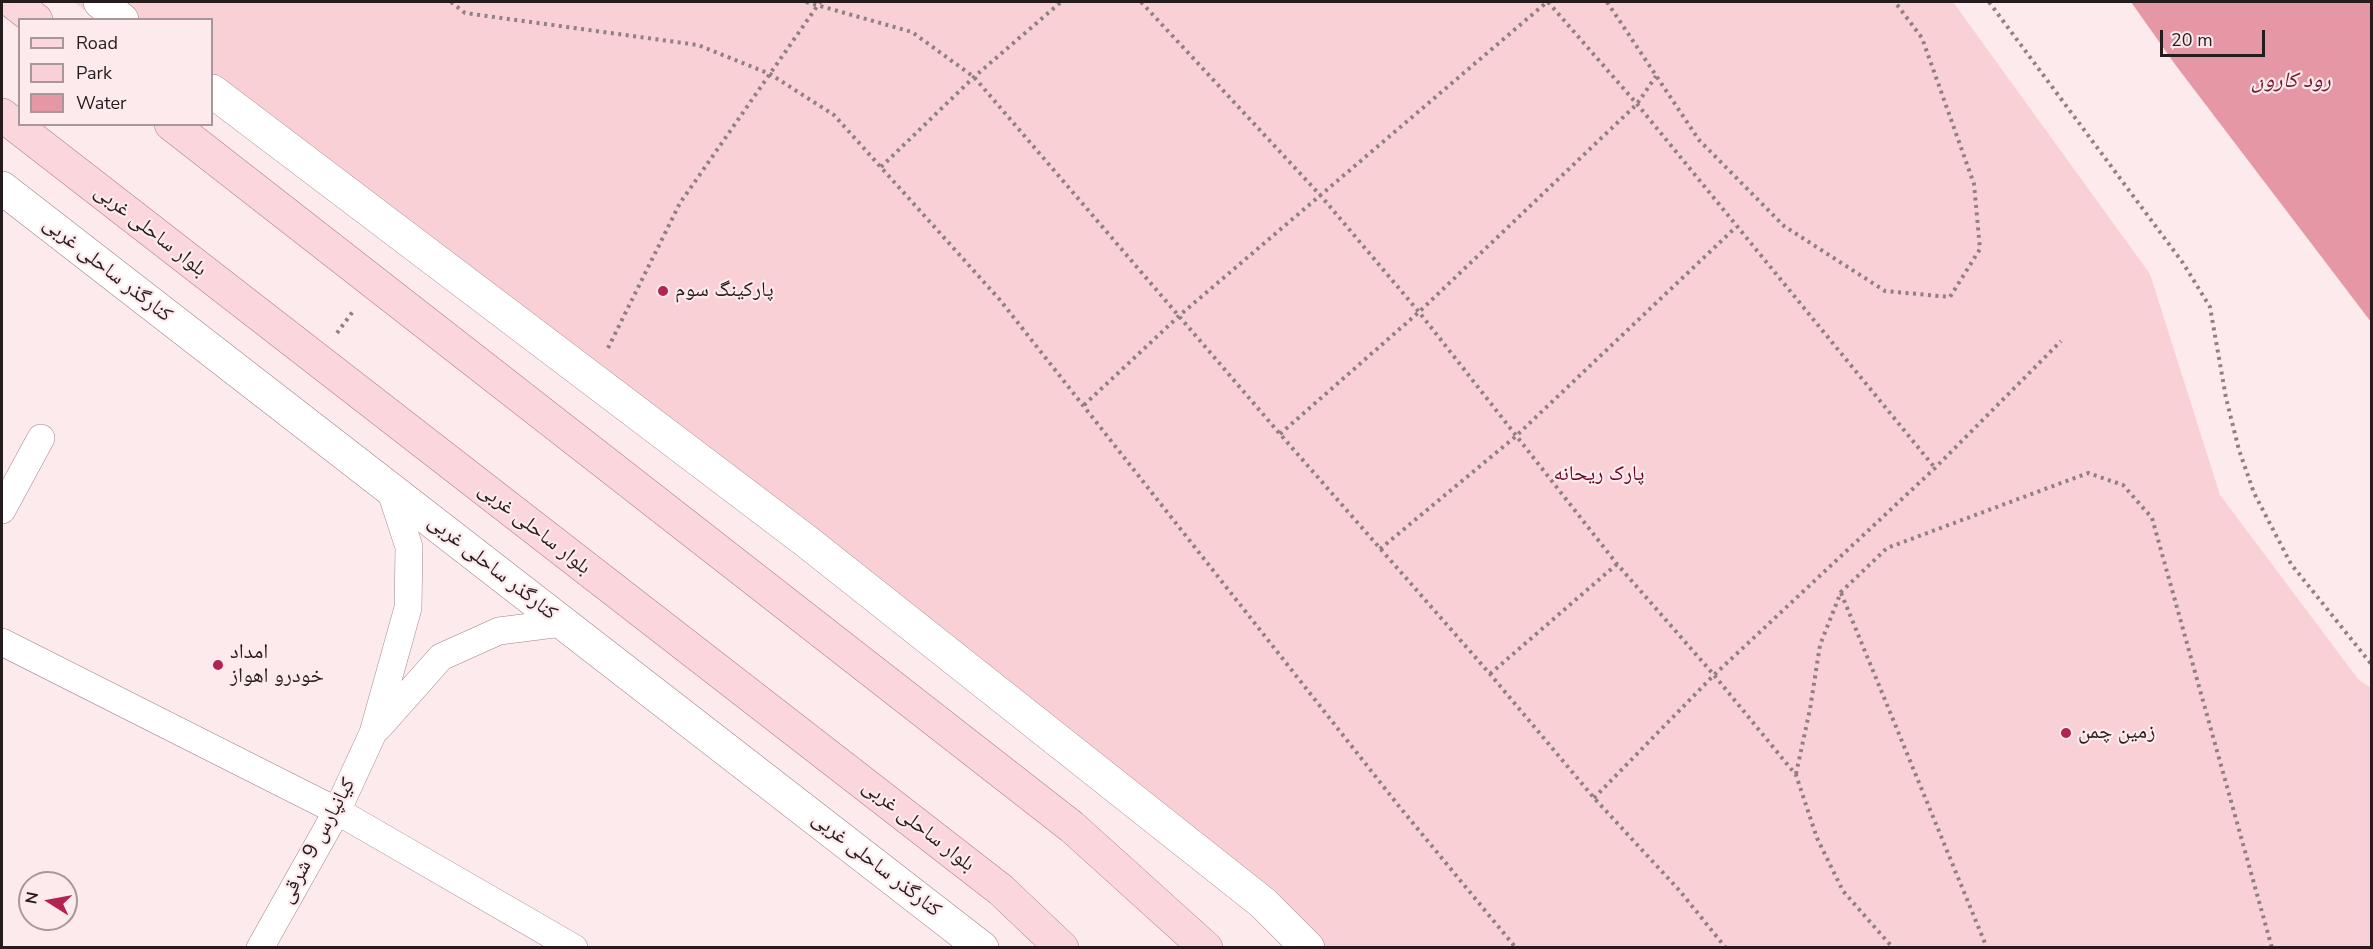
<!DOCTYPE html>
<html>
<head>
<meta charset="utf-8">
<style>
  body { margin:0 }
  #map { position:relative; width:2373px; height:949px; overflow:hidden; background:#fdeaed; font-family:"Nunito Sans",sans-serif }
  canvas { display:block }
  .frame { position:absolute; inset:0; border:3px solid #261b1d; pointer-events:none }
  .legend { position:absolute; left:18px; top:18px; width:195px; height:108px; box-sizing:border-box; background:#fdeaed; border:2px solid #a7979a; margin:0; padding:8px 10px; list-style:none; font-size:18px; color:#261b1d }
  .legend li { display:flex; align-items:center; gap:12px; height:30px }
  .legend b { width:30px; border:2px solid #a7979a }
  .north { position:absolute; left:18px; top:871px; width:60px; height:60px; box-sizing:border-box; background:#fdeaed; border:2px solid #a7979a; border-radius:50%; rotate:281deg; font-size:16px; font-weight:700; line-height:24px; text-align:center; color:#261b1d }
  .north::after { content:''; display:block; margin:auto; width:21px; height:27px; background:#b32352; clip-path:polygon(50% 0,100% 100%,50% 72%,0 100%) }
  .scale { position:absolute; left:2160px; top:30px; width:105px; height:27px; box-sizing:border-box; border:3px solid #261b1d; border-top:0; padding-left:8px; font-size:18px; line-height:21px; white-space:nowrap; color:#261b1d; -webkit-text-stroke:4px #fdeaed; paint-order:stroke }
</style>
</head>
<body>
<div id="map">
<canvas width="2373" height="949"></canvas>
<div class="frame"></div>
<ul class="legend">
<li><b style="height:8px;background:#fbd6dc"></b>Road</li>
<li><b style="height:16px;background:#f9d0d6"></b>Park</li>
<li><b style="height:16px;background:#e697a5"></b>Water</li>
</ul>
<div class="north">N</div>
<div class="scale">20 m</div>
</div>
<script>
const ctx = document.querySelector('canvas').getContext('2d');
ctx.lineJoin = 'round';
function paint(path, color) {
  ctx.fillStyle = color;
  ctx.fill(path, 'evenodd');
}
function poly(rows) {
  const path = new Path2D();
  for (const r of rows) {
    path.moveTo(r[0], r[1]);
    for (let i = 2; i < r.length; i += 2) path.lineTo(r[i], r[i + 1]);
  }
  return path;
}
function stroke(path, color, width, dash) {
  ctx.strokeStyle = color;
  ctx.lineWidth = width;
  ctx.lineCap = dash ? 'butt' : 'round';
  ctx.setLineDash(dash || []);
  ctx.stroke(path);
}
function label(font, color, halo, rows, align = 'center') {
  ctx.font = font + ' "Nunito Sans","Noto Naskh Arabic",sans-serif';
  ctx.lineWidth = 4.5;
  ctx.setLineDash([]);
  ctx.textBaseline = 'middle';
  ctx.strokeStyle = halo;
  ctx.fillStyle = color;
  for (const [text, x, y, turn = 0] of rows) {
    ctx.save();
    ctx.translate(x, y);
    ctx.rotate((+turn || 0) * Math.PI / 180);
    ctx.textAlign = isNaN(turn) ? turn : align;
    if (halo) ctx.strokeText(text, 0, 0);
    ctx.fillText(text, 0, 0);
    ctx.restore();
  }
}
paint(poly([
  [74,2,1953,2,2150,274,2220,495,2358,679,2371,688,2371,947,1307,947,1121,779,599,405,212,107,212,20,97,19]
]), '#f9d0d6');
paint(poly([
  [2131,2,2371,2,2371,322,2177,67]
]), '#e697a5');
const street = poly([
  [2,510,41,438],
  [2,642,337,811,574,948],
  [378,728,441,657,499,631,562,623],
  [260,948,337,811,373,733,408,608,409,547,390,489]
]);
const secondary = poly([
  [100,2,122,20],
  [212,91,806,541,1263,903,1308,948],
  [2,188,982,948]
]);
const primary = poly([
  [13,2,36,20],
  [2,115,1001,890,1062,948],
  [171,124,1072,827,1206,948]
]);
stroke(street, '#a08489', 28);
stroke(secondary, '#a08489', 34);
stroke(primary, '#af828a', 34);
stroke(poly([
  [451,2,465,13,698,45,770,74,834,115,1000,300,1398,805,1516,948],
  [806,2,912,32,974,77,1280,434,1490,674,1594,798,1679,890,1726,948],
  [1141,2,1321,196,1419,312,1617,564,1714,675,1796,775,1817,838,1843,891,1893,948],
  [1548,2,1637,104,1935,468],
  [1607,2,1699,140,1784,226,1885,291,1950,297,1980,249,1974,184,1922,38,1895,2],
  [1989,2,2183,263,2210,307,2226,398,2239,450,2254,493,2291,564,2372,665],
  [881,167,974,77,1061,2],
  [337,333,354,310],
  [608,348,680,203,820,2],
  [1084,405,1180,315,1547,2],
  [1280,434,1419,312,1637,104,1656,76],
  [1380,549,1515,437,1736,227],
  [1841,593,1987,948],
  [1490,674,1617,564],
  [1796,774,1810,709,1820,645,1841,592,1887,548,2088,473,2123,485,2152,518,2272,948],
  [1594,798,1714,675,1935,468,2061,341]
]), '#8f8082', 4, [3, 4.5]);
stroke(street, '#fff', 27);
stroke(secondary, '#fff', 33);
stroke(primary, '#fbd6dc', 33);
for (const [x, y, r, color] of [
  [663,291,6,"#b32352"],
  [218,665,6,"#b32352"],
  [2066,733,6,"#b32352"]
]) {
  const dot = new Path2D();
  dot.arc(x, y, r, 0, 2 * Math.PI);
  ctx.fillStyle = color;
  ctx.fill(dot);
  stroke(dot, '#fdeaed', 2);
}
label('21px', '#261b1d', '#fdeaed', [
  ["بلوار ساحلی غربی",150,231,38],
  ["کنارگذر ساحلی غربی",107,270,38],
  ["بلوار ساحلی غربی",534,529,38],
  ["کنارگذر ساحلی غربی",492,568,38],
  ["بلوار ساحلی غربی",918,826,38],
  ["کیانپارس 9 شرقی",318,841,-62],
  ["کنارگذر ساحلی غربی",876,865,38]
]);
label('21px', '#261b1d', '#fdeaed', [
  ["پارکینگ سوم",675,291],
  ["امداد",230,653],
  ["خودرو اهواز",230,677],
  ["زمین چمن",2078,733]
], 'left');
label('21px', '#630227', '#fdeaed', [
  ["پارک ریحانه",1599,475]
]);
label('italic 22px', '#721633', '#fdeaed', [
  ["رود کارون",2291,82]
]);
</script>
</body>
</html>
